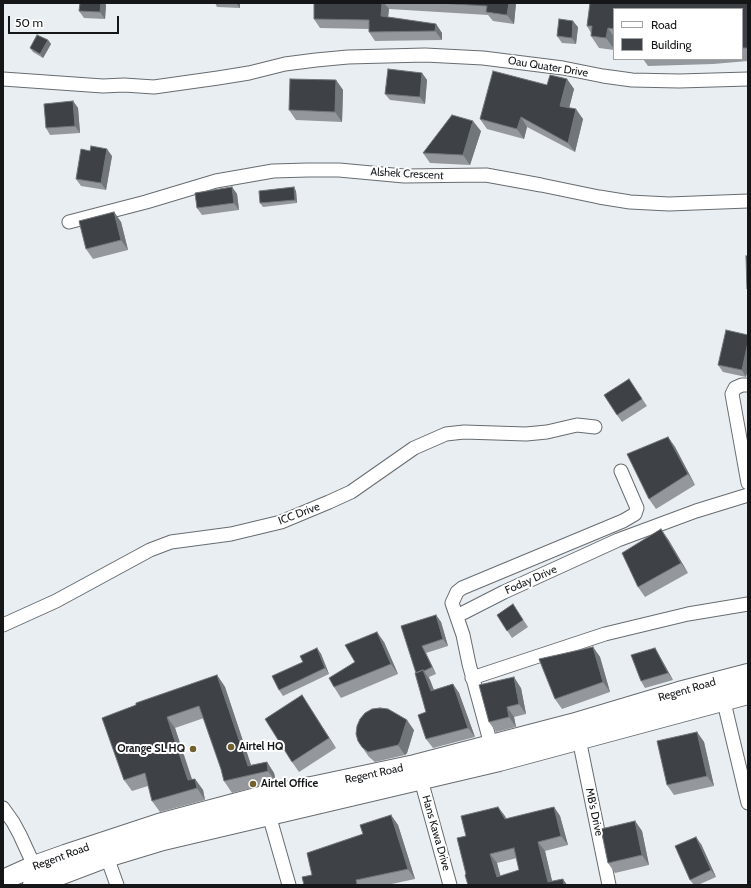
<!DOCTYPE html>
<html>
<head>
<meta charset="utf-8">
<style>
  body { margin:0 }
  #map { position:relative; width:751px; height:888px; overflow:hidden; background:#e9eef2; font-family:Cabin,sans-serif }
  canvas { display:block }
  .frame { position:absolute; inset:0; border:4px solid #141618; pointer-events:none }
  .legend { position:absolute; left:613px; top:8px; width:130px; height:52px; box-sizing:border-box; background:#fff; border:1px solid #a1a2a3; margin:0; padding:5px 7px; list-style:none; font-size:12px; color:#141618 }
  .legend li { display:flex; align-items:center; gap:8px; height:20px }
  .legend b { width:20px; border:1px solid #a1a2a3 }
  .scale { position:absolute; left:8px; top:16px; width:111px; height:18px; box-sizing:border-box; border:2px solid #141618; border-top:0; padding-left:5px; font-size:12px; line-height:14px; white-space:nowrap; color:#141618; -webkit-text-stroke:3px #fff; paint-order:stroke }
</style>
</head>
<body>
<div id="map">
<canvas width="751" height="888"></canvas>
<div class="frame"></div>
<ul class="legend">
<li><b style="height:5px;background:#fff"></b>Road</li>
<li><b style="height:11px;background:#3e4246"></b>Building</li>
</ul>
<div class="scale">50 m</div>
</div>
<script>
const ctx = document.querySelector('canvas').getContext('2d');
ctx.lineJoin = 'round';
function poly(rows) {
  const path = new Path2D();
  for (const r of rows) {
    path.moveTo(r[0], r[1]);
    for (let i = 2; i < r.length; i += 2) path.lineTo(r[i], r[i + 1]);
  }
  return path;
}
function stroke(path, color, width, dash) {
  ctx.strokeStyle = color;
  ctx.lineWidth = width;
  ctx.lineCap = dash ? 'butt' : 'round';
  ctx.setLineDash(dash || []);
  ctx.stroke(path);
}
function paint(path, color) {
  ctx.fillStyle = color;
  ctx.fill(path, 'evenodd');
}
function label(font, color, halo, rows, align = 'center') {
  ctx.font = font + ' Cabin,sans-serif';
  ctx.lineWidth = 4;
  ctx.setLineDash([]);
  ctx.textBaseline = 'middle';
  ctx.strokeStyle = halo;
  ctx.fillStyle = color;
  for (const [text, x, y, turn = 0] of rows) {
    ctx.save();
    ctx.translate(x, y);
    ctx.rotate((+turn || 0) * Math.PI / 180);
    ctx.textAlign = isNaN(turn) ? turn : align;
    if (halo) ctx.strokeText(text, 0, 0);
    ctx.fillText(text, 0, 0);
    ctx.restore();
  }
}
const minor = poly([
  [3,79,103,86,124,85,154,87,218,78,249,73,285,64,316,60,348,57,425,55,483,58,563,68,603,76,632,80,679,81,748,79],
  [69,222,146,202,216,181,273,171,308,170,339,170,404,176,486,175,541,185,599,197,630,202,669,204,748,201],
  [748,385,742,385,735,388,732,394,748,483],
  [457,616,504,592,618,540,696,511,748,495],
  [3,625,56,601,150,550,171,542,231,534,281,522,329,502,351,492,414,448,446,434,464,432,526,434,547,432,577,425,595,427],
  [472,678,605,634,688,614,748,604],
  [722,694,748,803],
  [579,739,609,885],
  [493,752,469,664,463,635,452,603,457,592,462,588,623,521,635,514,637,508,621,471],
  [421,780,450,885],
  [3,808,13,822,20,835,37,872],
  [269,815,289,885],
  [107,857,117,885]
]);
const primary = poly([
  [3,880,34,866,65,855,159,824,264,796,316,786,415,765,572,724,679,692,748,674],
  [33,885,107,857,163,840,499,761,748,694]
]);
stroke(minor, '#676c70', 15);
stroke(primary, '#676c70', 22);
stroke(minor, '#fff', 13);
stroke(primary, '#fff', 20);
paint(poly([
  [215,3,240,3,240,8,217,7],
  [314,3,516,3,514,24,493,21,488,15,389,9,388,17,436,24,442,33,442,40,375,41,369,32,369,29,320,28,314,19],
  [590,3,748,3,748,61,713,64,648,66,643,59,742,59,742,9,614,9,614,50,599,48,591,36,591,33,587,26],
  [106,5,105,19,84,18,79,11],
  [578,27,576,44,562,43,557,36],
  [48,40,51,44,43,58,33,52,30,48],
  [422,73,427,80,425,104,390,100,385,94],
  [567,79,574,89,569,108,583,119,575,152,527,127,524,139,487,129,480,119,547,85],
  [336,80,343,90,342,122,296,120,289,110],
  [73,101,78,108,80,133,50,135,46,128],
  [481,131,470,165,430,163,423,153],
  [112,156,106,190,81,186,76,179],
  [232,187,237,194,239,210,202,215,197,208],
  [296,191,297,203,263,207,260,203],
  [114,212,121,222,128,250,93,259,86,249],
  [748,335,746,377,723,372,718,365],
  [629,379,647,406,622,422,617,415],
  [668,437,675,447,695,485,656,509,649,499],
  [668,539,688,573,645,597,638,587],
  [513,604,528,627,512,638,497,615],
  [436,615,441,622,448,646,426,653,436,674,429,677,430,680,434,690,453,684,459,693,475,737,433,748,426,739,426,712,416,673,401,626],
  [384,642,398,674,341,698,334,687,355,662],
  [593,647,600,657,610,692,562,709,555,699],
  [317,648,321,654,329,674,283,696,279,690],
  [655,648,659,655,673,680,645,688,641,681],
  [217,675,225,687,251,765,267,762,274,773,276,782,232,793,224,781,221,769,204,718,175,728,192,779,195,779,203,790,205,800,160,812,152,801,148,786,132,791,124,780,102,718],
  [521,688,526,714,514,717,516,727,496,732,489,722],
  [302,695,336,748,299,772,292,762],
  [414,730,407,753,405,755,375,762,369,757,362,747],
  [697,732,704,742,714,786,674,795,667,785],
  [498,807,506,819,554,807,560,816,568,845,545,851,552,881,563,879,567,885,468,885,466,836],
  [517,858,519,870,500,876,497,863],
  [391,815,398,825,415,879,387,885,304,885,312,875],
  [635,821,642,831,649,865,615,873,608,863],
  [701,844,716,877,698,885,694,885,690,880]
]), '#94989c');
paint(poly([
  [101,3,105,3,106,5,105,19,100,12],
  [236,3,240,3,240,8],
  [382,3,384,3,389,9,387,26,381,16],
  [509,3,516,3,514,24,507,15],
  [573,21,578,27,576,44,572,38],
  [436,24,442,33,442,40,435,31],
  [608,28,614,37,614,49,606,38],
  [48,40,51,44,43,58,40,54],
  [422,73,427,80,425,104,420,97],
  [567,79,574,89,567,116,560,106],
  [336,80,343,90,342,122,335,112],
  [73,101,78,108,80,133,75,126],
  [576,109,583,119,575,152,568,143],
  [521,117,527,127,524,139,517,129],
  [473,121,481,131,470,165,463,155],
  [107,149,112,156,106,190,101,183],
  [232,187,237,194,239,210,234,203],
  [294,187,296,191,297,203,295,200],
  [114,212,121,222,128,250,121,240],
  [748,342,748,370,746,377,742,370],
  [668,437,675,447,695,485,688,474],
  [661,529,668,539,688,573,681,563],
  [436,615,441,622,448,646,443,639],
  [377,632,384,642,398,674,391,664],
  [422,646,426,653,436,674,432,667],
  [593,647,600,657,610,692,603,682],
  [317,648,321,654,329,674,325,668],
  [655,648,659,655,673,680,668,673],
  [423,670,430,680,438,701,431,691],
  [217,675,225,687,254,774,248,766],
  [514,677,521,688,526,714,519,704],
  [453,684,459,693,475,737,468,728],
  [302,695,309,706,336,748,329,738],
  [507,707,514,717,516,727,509,717],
  [167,717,175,728,195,789,188,780],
  [407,720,414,730,407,753,405,755,398,745],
  [697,732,704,742,714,786,707,776],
  [267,762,274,773,276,782,268,771],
  [195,779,203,790,205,800,197,788],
  [498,807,505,816,512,829,505,819],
  [554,807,560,816,568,845,561,836],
  [391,815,398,825,415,879,408,869],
  [635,821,642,831,649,865,642,855],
  [696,837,701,844,716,877,711,870],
  [538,842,545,851,553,885,548,882],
  [490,854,497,863,503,885,497,877],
  [563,879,567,885,564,885]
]), '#71767a');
const building = poly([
  [80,3,101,3,100,12,79,11,80,3],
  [314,3,382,3,381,16,436,24,435,31,369,32,369,20,314,19,314,3],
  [437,3,509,3,507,15,486,12,487,6,437,3],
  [590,3,748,3,748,48,742,48,742,9,614,9,614,29,608,28,606,38,591,36,592,26,587,26,590,3],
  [559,19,573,21,572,38,557,36,559,19],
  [37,35,48,40,40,54,30,48,37,35],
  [388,69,422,73,420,97,385,94,388,69],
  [493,71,547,85,550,75,567,79,560,106,576,109,568,143,521,117,517,129,480,119,493,71],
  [290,79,336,80,335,112,289,110,290,79],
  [73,101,75,126,46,128,44,104,73,101],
  [452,115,473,121,463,155,423,153,452,115],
  [91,146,107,149,101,183,76,179,81,149,90,151,91,146],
  [232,187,234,203,197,208,195,193,232,187],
  [294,187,295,200,260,203,259,191,294,187],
  [114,212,121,240,86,249,79,221,114,212],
  [746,256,748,256,748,288,747,289,746,256],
  [726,330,748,335,748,342,742,370,718,365,726,330],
  [629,379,642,399,617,415,604,395,629,379],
  [668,437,688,474,649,499,627,454,668,437],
  [661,529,681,563,638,587,622,553,661,529],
  [513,604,523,620,507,631,497,615,513,604],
  [436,615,443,639,422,646,432,667,424,671,423,670,416,673,401,626,436,615],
  [377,632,391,664,334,687,329,678,355,662,345,645,377,632],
  [593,647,603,682,555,699,539,659,593,647],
  [317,648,325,668,279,690,272,676,303,662,300,656,317,648],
  [655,648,668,673,641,681,631,655,655,648],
  [423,670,431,691,453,684,468,728,426,739,418,715,426,712,415,673,423,670],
  [217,675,248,766,267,762,268,771,224,781,221,769,199,706,167,717,188,780,195,779,197,788,152,801,145,773,124,780,102,718,136,705,136,703,217,675],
  [514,677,519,704,507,707,509,717,489,722,479,685,514,677],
  [302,695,329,738,292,762,265,719,302,695],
  [380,708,388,709,407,720,400,742,398,745,368,752,362,747,358,741,356,734,357,726,360,719,365,713,372,709,380,708],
  [697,732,707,776,667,785,657,741,697,732],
  [498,807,505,819,554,807,561,836,538,842,548,882,563,879,564,885,468,885,465,875,466,874,457,838,466,836,461,816,498,807],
  [514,848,519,870,497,877,490,854,514,848],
  [391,815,408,869,356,880,357,885,304,885,302,877,312,875,307,853,363,834,360,825,391,815],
  [635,821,642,855,608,863,601,829,635,821],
  [696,837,711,870,690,880,675,846,696,837]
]);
paint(building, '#3e4246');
stroke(building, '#71767a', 1);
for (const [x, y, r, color] of [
  [231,747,4,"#72612f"],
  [193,749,4,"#72612f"],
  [253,784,4,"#72612f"]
]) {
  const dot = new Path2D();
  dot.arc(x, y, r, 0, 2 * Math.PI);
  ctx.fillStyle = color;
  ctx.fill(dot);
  stroke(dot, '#fff', 1.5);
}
label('11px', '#141618', '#fff', [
  ["Oau Quater Drive",548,67,9],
  ["Alshek Crescent",407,174,3],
  ["ICC Drive",299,514,-21],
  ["Foday Drive",531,580,-24],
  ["Regent Road",687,690,-16],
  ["Regent Road",374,774,-12],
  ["MB's Drive",594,812,78],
  ["Hans Kawa Drive",436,833,74],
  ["Regent Road",61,857,-20]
]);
label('bold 11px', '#141618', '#fff', [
  ["Airtel HQ",239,747],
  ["Orange SL HQ",185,749,"right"],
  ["Airtel Office",261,784]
], 'left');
</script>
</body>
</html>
